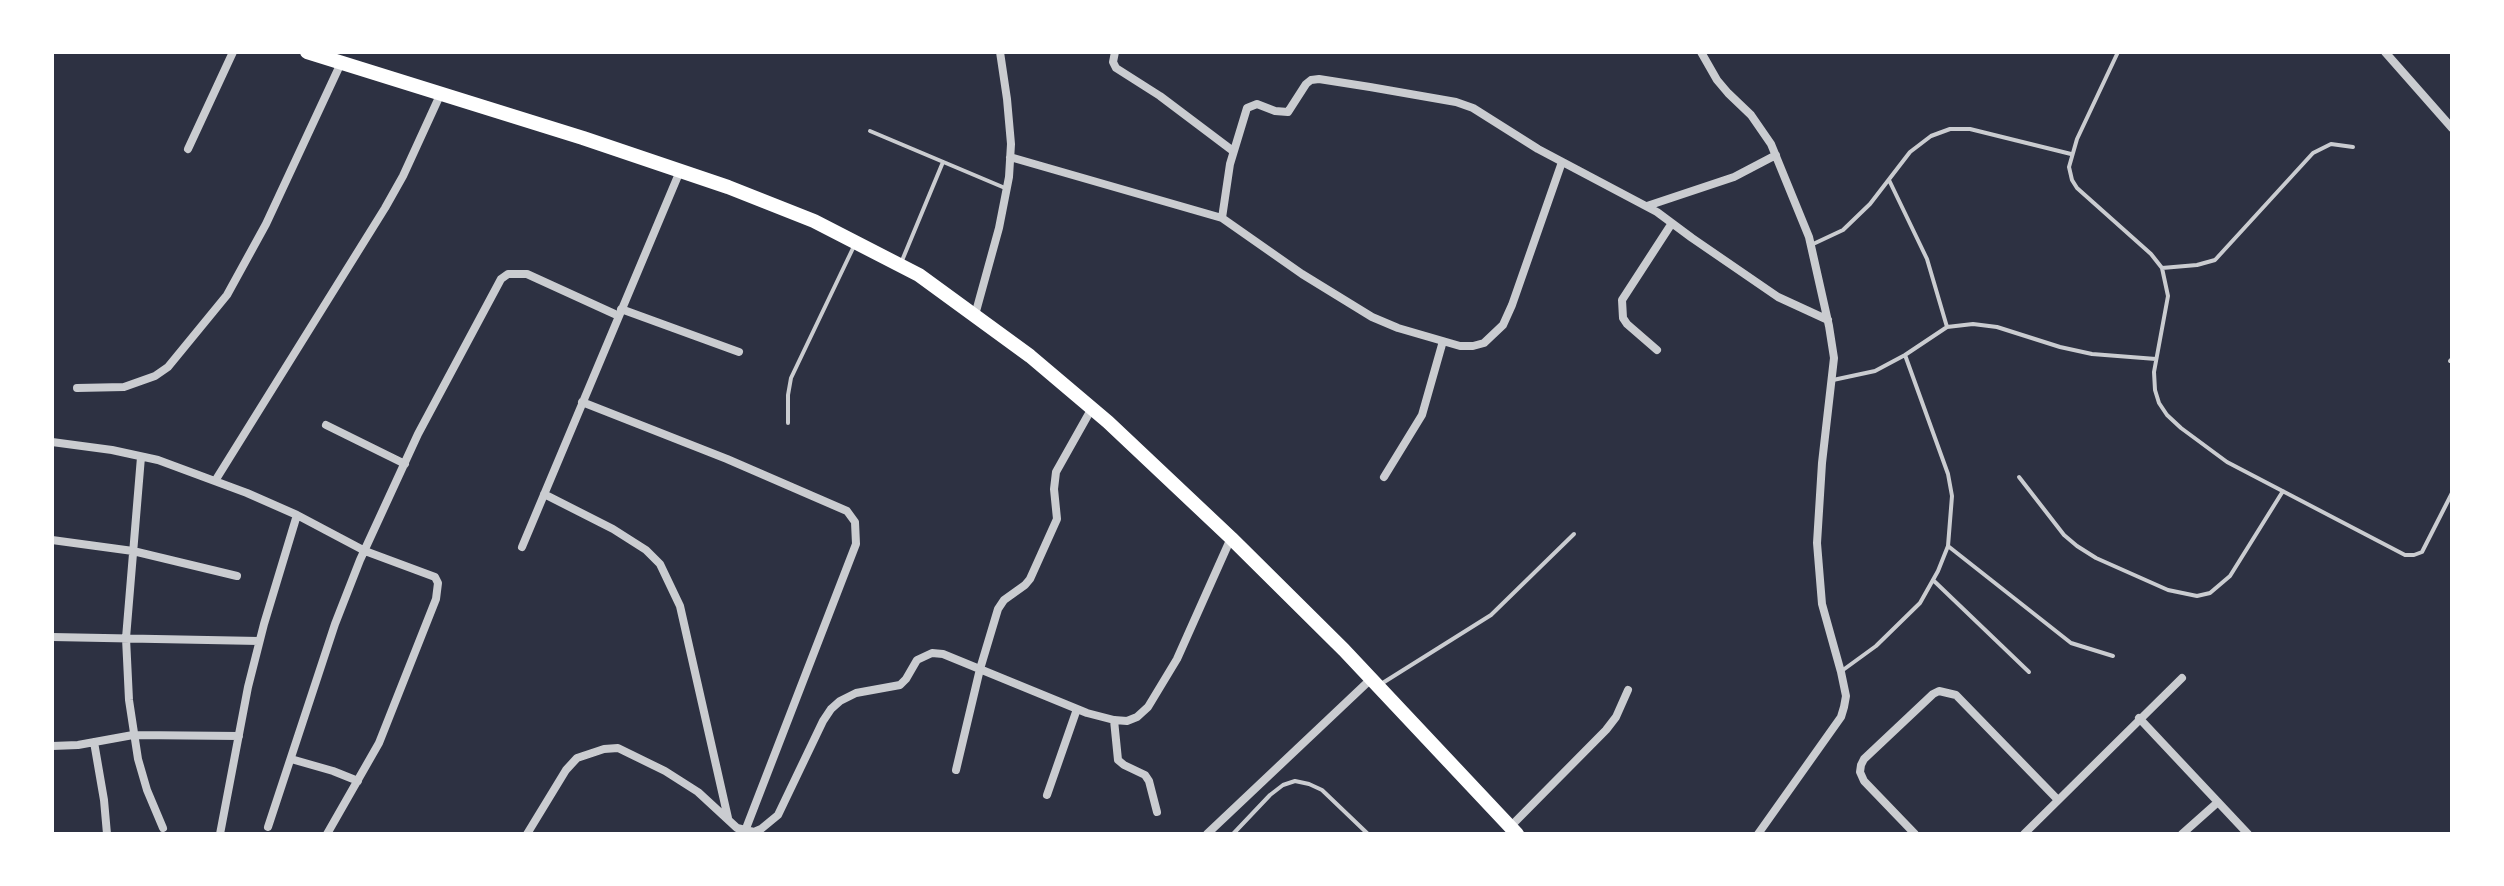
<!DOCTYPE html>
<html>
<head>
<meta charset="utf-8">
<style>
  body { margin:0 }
  #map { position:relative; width:2504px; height:886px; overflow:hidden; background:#2d3142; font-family:"Public Sans",sans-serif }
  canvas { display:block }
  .frame { position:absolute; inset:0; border:54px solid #fff; pointer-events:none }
</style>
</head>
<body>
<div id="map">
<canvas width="2504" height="886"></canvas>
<div class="frame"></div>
</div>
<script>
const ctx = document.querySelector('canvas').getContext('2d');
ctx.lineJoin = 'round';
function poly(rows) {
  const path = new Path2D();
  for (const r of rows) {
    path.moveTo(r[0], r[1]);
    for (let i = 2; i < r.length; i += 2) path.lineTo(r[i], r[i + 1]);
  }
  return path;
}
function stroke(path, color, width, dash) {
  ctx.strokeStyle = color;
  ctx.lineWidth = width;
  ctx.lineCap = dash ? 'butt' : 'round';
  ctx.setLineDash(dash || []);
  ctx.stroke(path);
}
stroke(poly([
  [2118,52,2077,139,2069,167,2072,180,2077,188,2151,254,2162,268,2168,296,2154,372,2155,390,2159,403,2167,415,2181,428,2227,462,2405,555,2414,555,2422,552,2452,493],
  [870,131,1005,188],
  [1889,180,1927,259,1947,327],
  [1811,245,1843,230,1870,204,1910,152,1931,136,1950,129,1970,129,2071,154],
  [901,263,943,162],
  [2162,268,2197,265,2215,260,2313,153,2331,144,2353,147],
  [2450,361,2452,359],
  [1833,380,1875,371,1905,355,1947,327,1973,324,1997,327,2060,347,2092,354,2156,359],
  [788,423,788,395,791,378,855,244],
  [2019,477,2064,535,2077,546,2096,558,2168,590,2197,596,2210,593,2230,576,2283,491],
  [1948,546,2071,643,2113,656],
  [1933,580,2029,672],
  [1843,670,1876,646,1920,603,1938,571,1948,546,1952,496,1948,474,1905,355],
  [1381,684,1491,615,1574,534],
  [1233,834,1270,795,1283,785,1295,781,1309,784,1322,790,1368,834]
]), '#caccd0', 4);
stroke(poly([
  [1115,52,1113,62,1116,68,1160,96,1233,151],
  [1701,52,1717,80,1728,93,1751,115,1771,144,1809,237,1829,326,1834,358,1822,463,1817,543,1822,604,1841,672,1846,696,1844,707,1841,717,1758,834],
  [2385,52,2452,128],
  [188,149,233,52],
  [1010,157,1222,218,1302,274,1372,317,1398,328,1460,346,1473,346,1484,343,1503,325,1512,305,1562,162],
  [1647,206,1734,177,1776,155],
  [1222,218,1230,164,1247,108,1257,104,1275,111,1288,112,1306,84,1311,80,1319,79,1370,87,1456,102,1473,108,1538,149,1657,212,1692,238,1778,297,1828,320],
  [621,309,739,352],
  [975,315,999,228,1009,177,1011,144,1007,99,1000,52],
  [1657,350,1627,324,1623,318,1622,300,1672,223],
  [77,388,124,387,155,376,168,367,227,295,266,224,341,63],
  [582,402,727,459,847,511,855,522,856,544,745,831],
  [326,425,405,464],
  [52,442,112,450,158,460,247,493,297,515,365,551,435,577,438,583,436,599,379,743,327,834],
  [141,457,126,638,129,700,138,759,147,790,163,828],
  [1384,477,1422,415,1443,341],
  [215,481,385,208,403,176,441,93],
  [544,494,613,529,646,550,660,564,680,606,728,818],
  [52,540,133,551,237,576],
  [522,547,680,171],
  [52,637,259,641],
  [2139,718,2248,834],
  [1114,720,1118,760,1124,765,1145,775,1149,781,1157,812],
  [94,742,104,800,107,834],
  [52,746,78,745,133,735,239,736],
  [291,759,333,771,358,781],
  [956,770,980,669,998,609,1004,600,1025,585,1030,579,1057,519,1054,489,1056,472,1092,408],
  [1047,795,1077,709],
  [268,827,335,624,360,560,418,434,501,279,508,274,527,274,619,316],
  [1510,827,1606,730,1616,717,1628,690],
  [220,834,248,687,264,624,297,515],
  [527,834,566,770,577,758,604,749,618,748,665,771,698,792,737,828,754,832,761,829,778,815,823,721,831,709,840,701,856,693,900,685,906,679,917,660,932,653,943,654,1087,713,1114,720,1127,721,1137,717,1148,707,1177,659,1231,538],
  [1207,834,1371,679],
  [1915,834,1864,781,1860,772,1861,765,1864,759,1933,694,1939,691,1956,695,2058,800],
  [2024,834,2182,678],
  [2182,834,2218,802]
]), '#caccd0', 8);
stroke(poly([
  [307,52,583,138,728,187,814,221,919,275,1030,356,1108,422,1231,538,1344,650,1517,834]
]), '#fff', 14);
</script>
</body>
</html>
